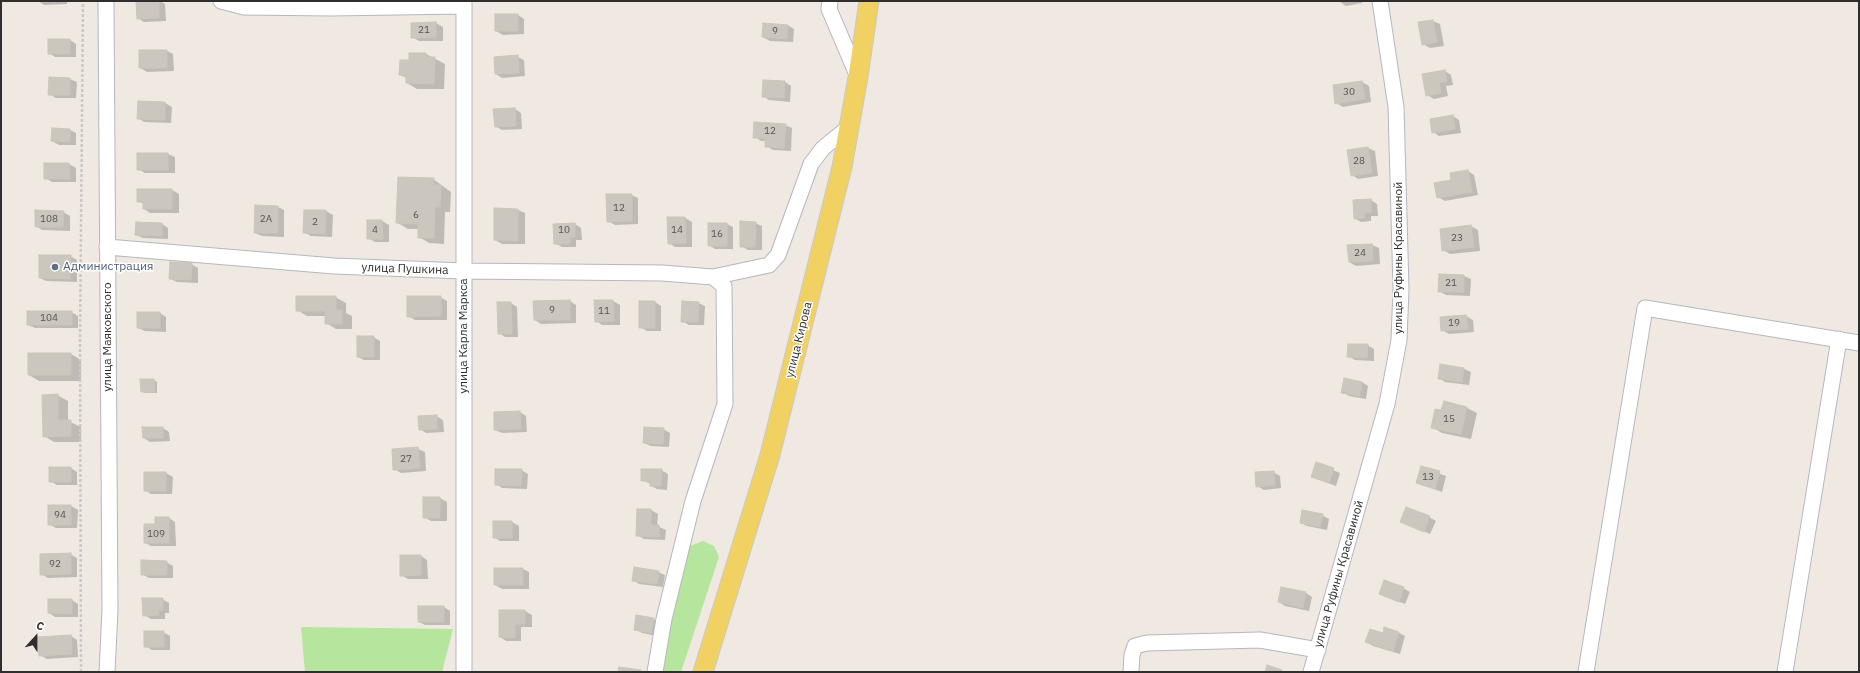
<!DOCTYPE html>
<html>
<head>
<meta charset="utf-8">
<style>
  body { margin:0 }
  #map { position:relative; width:1860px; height:673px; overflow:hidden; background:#efe9e1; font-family:"IBM Plex Sans",sans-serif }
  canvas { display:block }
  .frame { position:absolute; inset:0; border:2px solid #2e2e2e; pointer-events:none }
  .north { position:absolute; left:16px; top:617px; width:40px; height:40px; -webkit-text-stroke:3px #fff; paint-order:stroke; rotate:21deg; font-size:11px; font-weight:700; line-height:16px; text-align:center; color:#2e2e2e }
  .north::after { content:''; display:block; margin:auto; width:14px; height:18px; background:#2e2e2e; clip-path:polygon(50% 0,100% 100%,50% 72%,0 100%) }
</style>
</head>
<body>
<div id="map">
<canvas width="1860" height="673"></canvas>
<div class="frame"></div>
<div class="north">С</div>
</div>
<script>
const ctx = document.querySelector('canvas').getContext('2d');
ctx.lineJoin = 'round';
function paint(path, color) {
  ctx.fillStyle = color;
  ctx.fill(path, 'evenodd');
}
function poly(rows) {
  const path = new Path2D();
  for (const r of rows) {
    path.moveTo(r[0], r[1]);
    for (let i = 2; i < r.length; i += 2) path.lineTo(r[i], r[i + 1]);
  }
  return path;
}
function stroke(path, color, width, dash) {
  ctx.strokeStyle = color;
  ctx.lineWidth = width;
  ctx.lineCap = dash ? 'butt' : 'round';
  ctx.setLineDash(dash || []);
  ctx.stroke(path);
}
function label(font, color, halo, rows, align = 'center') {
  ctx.font = font + ' "IBM Plex Sans",sans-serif';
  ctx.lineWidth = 3;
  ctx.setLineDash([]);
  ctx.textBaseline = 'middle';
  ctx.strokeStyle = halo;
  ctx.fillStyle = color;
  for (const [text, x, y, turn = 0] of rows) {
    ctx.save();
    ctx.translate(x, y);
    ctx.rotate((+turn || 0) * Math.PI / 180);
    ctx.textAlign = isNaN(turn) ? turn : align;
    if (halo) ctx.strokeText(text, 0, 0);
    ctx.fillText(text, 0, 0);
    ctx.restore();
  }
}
paint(poly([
  [703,541,714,546,719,557,681,672,661,672,670,622,690,546],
  [301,627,453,629,442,672,305,672]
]), '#b6e59e');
paint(poly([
  [38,1,67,1,67,4,44,5],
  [137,1,160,1,165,4,166,21,144,22,138,18],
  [1339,1,1362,1,1362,3,1346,6],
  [518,15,524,19,524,34,503,35,496,31],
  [1433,21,1440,24,1444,46,1430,48,1423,44,1419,23],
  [436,23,443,27,443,41,419,41,412,37],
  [787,25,794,29,793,42,770,41,763,37],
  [70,40,76,44,76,57,55,57,49,53],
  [167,51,173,54,174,71,147,72,140,68],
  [410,54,426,54,445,64,444,89,417,89,407,83,407,78,400,75,410,61],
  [518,57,524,60,525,76,502,78,496,74],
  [1445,71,1451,75,1453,85,1446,86,1448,96,1434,99,1427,95],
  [70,79,77,82,76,98,56,98,49,94],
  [785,82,791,86,790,102,769,100,763,96],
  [1362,82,1369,86,1371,102,1343,107,1336,103,1334,86],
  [138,102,165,103,172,107,171,123,144,122,138,118],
  [515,109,521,113,522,129,502,130,495,126],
  [1453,116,1459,120,1461,133,1439,136,1433,132],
  [785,125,792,128,791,151,773,150,766,146,766,141,761,141,755,137],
  [70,130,76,133,76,145,59,145,52,141],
  [1368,148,1375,151,1378,176,1358,179,1352,175,1348,151],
  [138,154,168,154,175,157,175,173,145,173,138,169],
  [45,164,69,164,76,168,76,182,52,182,45,178],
  [1468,171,1474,175,1478,195,1445,201,1438,197,1452,180],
  [433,179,451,192,450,212,445,212,444,244,429,243,419,237,419,229,408,229,398,223],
  [138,190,172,190,179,194,179,213,150,213,144,209,144,204,138,201],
  [631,195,638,198,638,224,615,225,608,221],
  [1371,200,1377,204,1378,216,1371,216,1371,221,1361,222,1354,218],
  [278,207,284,210,284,237,262,236,255,233],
  [495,209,518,210,525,213,525,244,502,244,495,240],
  [305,211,326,211,333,215,332,237,311,236,304,232],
  [63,212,70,216,70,231,42,230,36,226],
  [668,218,685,218,692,222,692,247,675,247,669,243],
  [368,221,382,221,389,225,389,242,375,242,368,238],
  [755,223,762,226,762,250,748,250,741,246],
  [162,224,168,228,168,239,143,238,136,235],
  [575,224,581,228,582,240,576,240,576,247,562,247,555,243],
  [727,224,733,227,733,249,715,249,709,245],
  [1471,226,1478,230,1480,251,1450,254,1443,250],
  [1372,245,1379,248,1380,264,1356,266,1349,262],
  [70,256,77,260,77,282,46,281,40,278],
  [191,264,198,268,198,283,177,282,170,279],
  [1440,275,1464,276,1471,279,1470,296,1446,295,1439,291],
  [335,297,346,303,346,313,352,316,352,329,336,329,326,323,326,316,307,316,297,310],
  [440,297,447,301,447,320,415,320,408,316],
  [570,301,576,305,576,323,541,324,535,320],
  [613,301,620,305,620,325,602,325,596,321],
  [655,302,661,306,661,331,647,331,640,327],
  [511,303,517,307,518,337,505,337,499,333],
  [698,303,705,306,704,325,689,325,682,321],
  [71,312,78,316,78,328,35,328,28,325],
  [160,313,166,317,166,332,145,331,138,328],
  [1466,316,1473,320,1474,332,1449,334,1442,330],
  [373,337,380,341,380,360,364,360,358,357],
  [1367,345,1374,349,1374,361,1355,360,1348,356],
  [71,354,81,360,81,381,39,381,29,375],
  [1441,365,1464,369,1471,372,1469,385,1445,382,1439,378],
  [141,380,154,380,157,382,157,393,145,393,142,391],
  [1362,382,1368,386,1366,399,1349,396,1342,392],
  [57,395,68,401,68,421,81,427,81,442,54,442,44,436],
  [1467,408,1477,413,1471,439,1442,433,1432,427,1442,412],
  [520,412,526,416,527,432,502,433,495,430],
  [436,416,443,420,444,432,426,433,420,429],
  [163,428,169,432,170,441,150,442,144,438],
  [663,429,670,433,669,447,651,446,644,443],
  [418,449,425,452,426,471,401,473,394,469,393,450],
  [1316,463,1340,473,1336,486,1312,477],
  [1421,467,1446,476,1442,492,1417,483],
  [71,468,77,472,77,485,57,485,50,481],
  [521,470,528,474,527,489,502,488,496,484],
  [661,470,668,474,667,490,657,489,651,486,651,484,642,480],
  [1273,472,1280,476,1281,488,1264,490,1257,486],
  [145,473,166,473,173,477,172,494,151,494,145,490],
  [424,498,440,498,447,502,447,521,431,521,424,517],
  [71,506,78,510,77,528,56,528,49,524],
  [651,510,658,514,657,526,666,530,665,540,644,539,637,535],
  [1322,515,1329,519,1327,530,1307,526,1301,523],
  [1429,517,1436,521,1430,534,1402,522],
  [169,518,175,522,176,546,151,546,145,543],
  [494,522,512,522,519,526,519,541,500,541,494,537],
  [70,554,77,558,77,577,48,578,41,574],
  [421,556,427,560,428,579,408,579,401,575],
  [166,562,173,566,173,578,149,578,142,574],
  [523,569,529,572,529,589,502,589,495,585],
  [658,572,665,575,663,587,639,584,633,580],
  [1403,588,1410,592,1405,604,1380,594],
  [1306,593,1312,597,1309,611,1285,606,1279,602],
  [162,599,169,603,169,613,165,613,165,619,151,619,144,615],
  [72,600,78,604,78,617,55,617,49,613],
  [444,607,450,611,450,625,425,625,419,622],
  [525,611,532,615,532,627,521,627,521,641,506,641,500,637],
  [653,619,660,622,657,636,642,633,635,629],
  [163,632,170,636,170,650,152,650,145,646],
  [1399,633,1405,636,1400,654,1373,646,1367,642,1383,634],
  [71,636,77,640,78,657,47,659,40,655]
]), '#0003');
const building = poly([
  [136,1,159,1,159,18,137,19,136,1],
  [495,14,518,14,518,31,495,31,495,14],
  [1433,20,1437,42,1422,45,1418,22,1433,20],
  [436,22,436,37,411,38,411,23,436,22],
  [763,23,788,25,787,39,762,37,763,23],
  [48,39,70,39,70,54,48,54,48,39],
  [139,50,167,50,167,68,139,68,139,50],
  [409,53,426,53,426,57,435,57,434,84,406,83,406,75,399,75,400,60,409,60,409,53],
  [518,55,519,73,495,74,494,57,518,55],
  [1445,70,1447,81,1439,83,1441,93,1426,96,1422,74,1445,70],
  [49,77,70,78,70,95,48,95,49,77],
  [763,80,785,81,784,98,762,97,763,80],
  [1362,81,1365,99,1335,104,1333,85,1362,81],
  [138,101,165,102,165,120,137,119,138,101],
  [515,108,516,126,495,127,493,109,515,108],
  [1453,115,1455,129,1432,133,1430,119,1453,115],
  [754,122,786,124,784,148,765,147,765,138,753,138,754,122],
  [52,128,70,129,70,142,51,141,52,128],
  [1368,147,1372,173,1351,176,1347,150,1368,147],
  [137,153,168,153,168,170,137,170,137,153],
  [44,163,69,163,70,179,44,179,44,163],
  [1468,170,1472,192,1437,198,1434,183,1451,180,1450,173,1468,170],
  [398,177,434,178,433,185,441,185,440,207,435,207,434,238,418,238,418,224,396,223,398,177],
  [137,189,172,189,172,209,143,209,143,202,137,202,137,189],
  [606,194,632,194,632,221,607,222,606,194],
  [1371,199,1371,212,1364,213,1365,218,1354,219,1353,200,1371,199],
  [255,205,278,206,278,233,254,233,255,205],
  [494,208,518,209,518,241,494,240,494,208],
  [35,210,64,211,63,227,35,227,35,210],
  [304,210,326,210,325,234,303,233,304,210],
  [667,217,685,217,686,243,668,244,667,217],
  [367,220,382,220,383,239,367,239,367,220],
  [740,221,756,222,755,247,740,247,740,221],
  [136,222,162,223,162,236,135,235,136,222],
  [575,223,575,237,570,237,570,244,554,244,553,224,575,223],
  [708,223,727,223,727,246,708,246,708,223],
  [1471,225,1474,247,1442,251,1440,229,1471,225],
  [1372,244,1373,261,1349,262,1347,245,1372,244],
  [39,255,71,255,70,279,39,278,39,255],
  [170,262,192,263,191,280,169,279,170,262],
  [1439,274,1464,275,1464,292,1438,292,1439,274],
  [296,296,336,296,336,310,342,310,342,324,325,324,325,311,296,311,296,296],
  [407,296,441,296,441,316,407,317,407,296],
  [570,300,570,320,534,320,533,301,570,300],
  [594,300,613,300,614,321,595,322,594,300],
  [639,301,655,301,655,328,639,328,639,301],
  [682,301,699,302,698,322,681,322,682,301],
  [497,302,511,302,512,334,498,334,497,302],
  [27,311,72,311,72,325,27,325,27,311],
  [137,312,160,312,160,328,137,328,137,312],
  [1466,315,1468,329,1441,331,1440,317,1466,315],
  [357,336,374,336,374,357,357,357,357,336],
  [1348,344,1368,344,1367,358,1347,357,1348,344],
  [28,353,71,353,71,375,28,375,28,353],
  [1440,364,1464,368,1462,382,1438,379,1440,364],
  [1344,378,1362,382,1360,396,1341,393,1344,378],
  [140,379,154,379,155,392,141,392,140,379],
  [58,394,58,420,71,420,71,436,43,437,42,395,58,394],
  [1444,401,1467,407,1461,434,1431,428,1435,409,1441,410,1444,401],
  [520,411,521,429,494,430,494,412,520,411],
  [437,415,437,429,419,430,418,416,437,415],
  [142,427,163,427,163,438,143,438,142,427],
  [644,427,664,428,663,444,643,443,644,427],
  [418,447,420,468,393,470,392,449,418,447],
  [1316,462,1334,468,1329,483,1311,477,1316,462],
  [1421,466,1440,471,1435,489,1416,483,1421,466],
  [49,467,71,467,71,482,49,482,49,467],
  [495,469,522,469,521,486,495,485,495,469],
  [641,469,662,469,661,486,650,486,650,481,641,481,641,469],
  [1274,471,1275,485,1256,487,1255,472,1274,471],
  [144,472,166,472,166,491,144,491,144,472],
  [423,497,440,497,440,518,423,518,423,497],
  [48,505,71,505,71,525,48,525,48,505],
  [1406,507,1430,516,1424,532,1400,522,1406,507],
  [637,509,651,509,651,525,659,525,659,537,636,536,637,509],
  [1302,510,1323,514,1320,527,1300,523,1302,510],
  [155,517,169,517,169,543,144,543,144,524,155,524,155,517],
  [493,521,512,521,512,538,493,538,493,521],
  [71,553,71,574,40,575,40,554,71,553],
  [400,555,421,555,421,575,400,576,400,555],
  [141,560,167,561,167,575,141,575,141,560],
  [634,567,659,571,657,584,632,581,634,567],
  [494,568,523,568,523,585,494,585,494,568],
  [1384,580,1404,587,1399,602,1379,594,1384,580],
  [1281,587,1306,592,1303,608,1278,602,1281,587],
  [142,598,163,598,163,610,158,610,159,615,143,616,142,598],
  [48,599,72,599,72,614,48,613,48,599],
  [418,606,444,606,444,622,418,622,418,606],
  [499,610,525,610,525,624,515,624,515,638,499,637,499,610],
  [636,615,654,618,651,633,634,630,636,615],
  [1384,627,1399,632,1393,651,1365,642,1370,629,1383,633,1384,627],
  [144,631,164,631,164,647,144,647,144,631],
  [71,635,72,654,39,656,38,637,71,635],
  [1267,665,1282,670,1281,672,1265,672,1267,665],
  [619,667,641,670,641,672,618,672,619,667]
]);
paint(building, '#cbc7bf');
stroke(building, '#cbc5ba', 1);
const minor = poly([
  [106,1,110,610,107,672],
  [221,1,244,7,331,8,464,6],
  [830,1,829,9,858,77],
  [107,247,334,266,464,271,662,273,713,277,724,286,725,404,693,501,664,619,655,672],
  [713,277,769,265,778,255,811,164,823,148,849,127],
  [464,672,464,1],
  [1131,672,1132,655,1135,646,1147,643,1260,640,1318,650],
  [1311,672,1387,404,1399,340,1401,289,1396,107,1380,1],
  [1586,672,1645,308,1859,343],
  [1785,672,1839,339]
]);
const major = poly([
  [703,672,770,455,842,167,858,77,869,1]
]);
stroke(minor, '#b4b7c1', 17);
stroke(major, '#c9c9c9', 21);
stroke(poly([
  [81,672,80,341,83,1]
]), '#c9c9c9', 2.5, [3, 2]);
stroke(minor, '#fff', 15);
stroke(major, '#f2d163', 19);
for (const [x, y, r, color] of [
  [55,267,4,"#5c6f8a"]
]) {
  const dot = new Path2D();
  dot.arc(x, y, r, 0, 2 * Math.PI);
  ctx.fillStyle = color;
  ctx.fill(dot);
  stroke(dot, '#fff', 1.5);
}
label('10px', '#555452', null, [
  ["21",424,30],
  ["9",775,31],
  ["30",1349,92],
  ["12",770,131],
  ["28",1359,161],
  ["12",619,208],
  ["6",416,215],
  ["108",49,219],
  ["2А",266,219],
  ["2",315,222],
  ["4",375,230],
  ["10",564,230],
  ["14",677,230],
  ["16",717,234],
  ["23",1457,238],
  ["24",1360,253],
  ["21",1451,283],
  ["9",552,310],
  ["11",604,311],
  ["104",49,318],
  ["19",1454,323],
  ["15",1449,419],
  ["27",406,459],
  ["13",1428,477],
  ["94",60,515],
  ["109",156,534],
  ["92",55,564]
]);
label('12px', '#2e2e2e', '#fff', [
  ["улица Руфины Красавиной",1399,258,-90],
  ["улица Пушкина",405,269,2],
  ["улица Карла Маркса",464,336,-90],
  ["улица Маяковского",108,337,-90],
  ["улица Кирова",799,340,-76],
  ["улица Руфины Красавиной",1339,574,-74]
]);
label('12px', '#4e5e75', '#fff', [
  ["Администрация",63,267]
], 'left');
</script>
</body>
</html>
